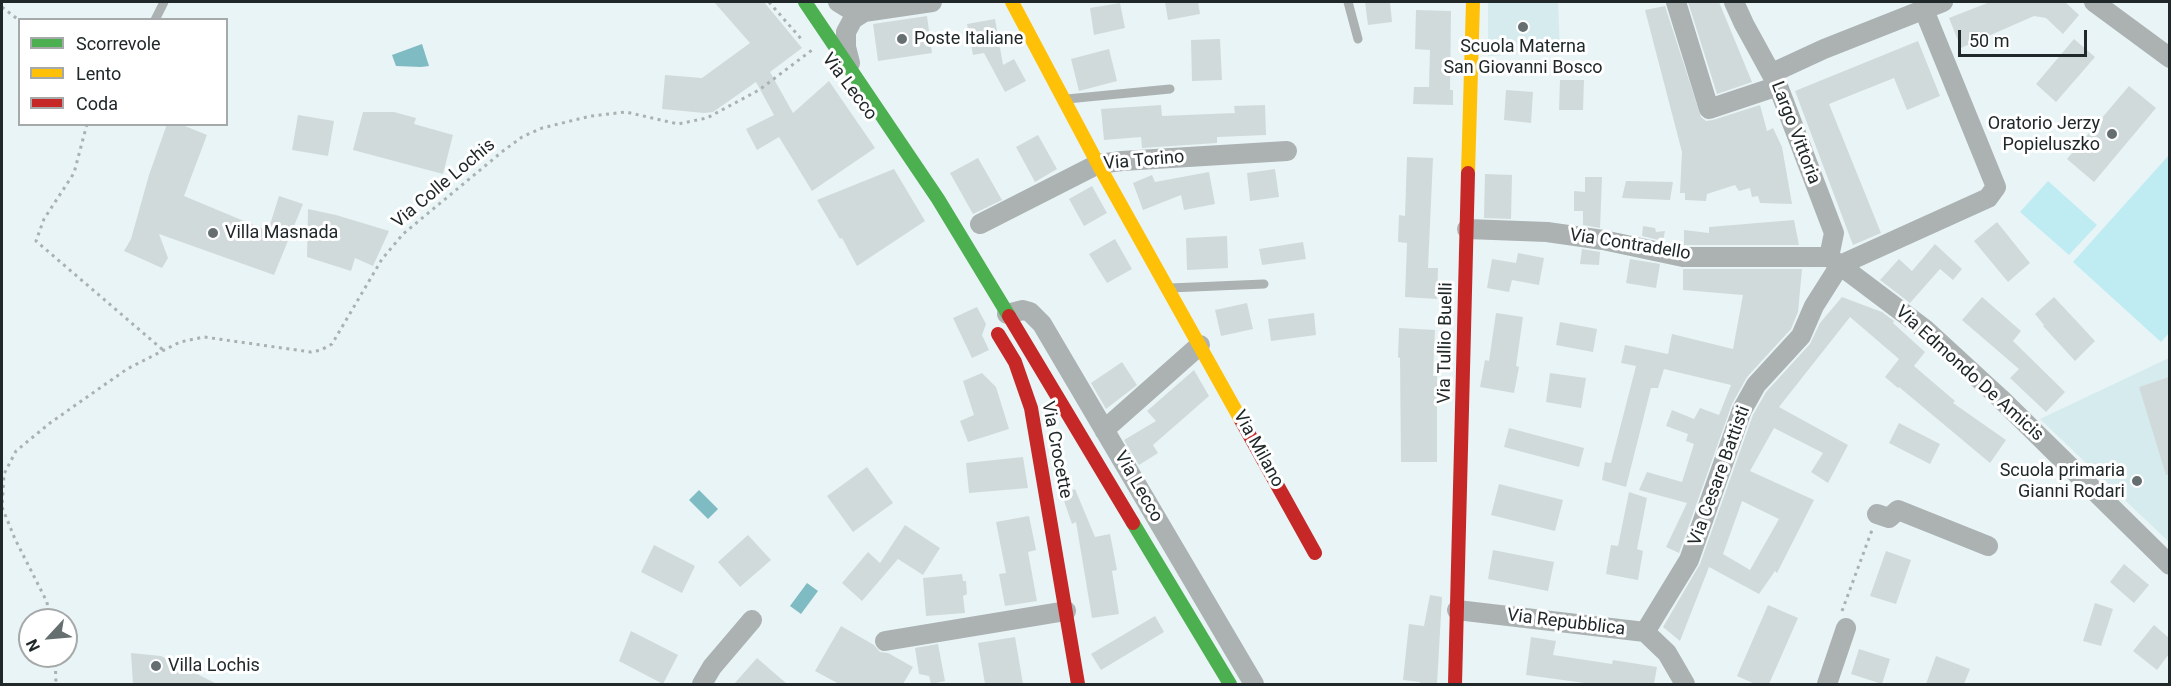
<!DOCTYPE html>
<html>
<head>
<meta charset="utf-8">
<style>
  body { margin:0 }
  #map { position:relative; width:2171px; height:686px; overflow:hidden; background:#e8f4f5; font-family:Roboto,sans-serif }
  canvas { display:block }
  .frame { position:absolute; inset:0; border:3px solid #202829; pointer-events:none }
  .legend { position:absolute; left:18px; top:18px; width:210px; height:108px; box-sizing:border-box; background:#fff; border:2px solid #a6a9a9; margin:0; padding:8px 10px; list-style:none; font-size:18px; color:#202829 }
  .legend li { display:flex; align-items:center; gap:12px; height:30px }
  .legend b { width:30px; border:2px solid #a6a9a9 }
  .north { position:absolute; left:18px; top:608px; width:60px; height:60px; box-sizing:border-box; background:#fff; border:2px solid #a6a9a9; border-radius:50%; rotate:244deg; font-size:16px; font-weight:700; line-height:24px; text-align:center; color:#202829 }
  .north::after { content:''; display:block; margin:auto; width:21px; height:27px; background:#666f70; clip-path:polygon(50% 0,100% 100%,50% 72%,0 100%) }
  .scale { position:absolute; left:1958px; top:30px; width:129px; height:27px; box-sizing:border-box; border:3px solid #202829; border-top:0; padding-left:8px; font-size:18px; line-height:21px; white-space:nowrap; color:#202829; -webkit-text-stroke:4px #fff; paint-order:stroke }
</style>
</head>
<body>
<div id="map">
<canvas width="2171" height="686"></canvas>
<div class="frame"></div>
<ul class="legend">
<li><b style="height:8px;background:#4caf50"></b>Scorrevole</li>
<li><b style="height:8px;background:#ffc107"></b>Lento</li>
<li><b style="height:8px;background:#c62828"></b>Coda</li>
</ul>
<div class="north">N</div>
<div class="scale">50 m</div>
</div>
<script>
const ctx = document.querySelector('canvas').getContext('2d');
ctx.lineJoin = 'round';
function paint(path, color) {
  ctx.fillStyle = color;
  ctx.fill(path, 'evenodd');
}
function poly(rows) {
  const path = new Path2D();
  for (const r of rows) {
    path.moveTo(r[0], r[1]);
    for (let i = 2; i < r.length; i += 2) path.lineTo(r[i], r[i + 1]);
  }
  return path;
}
function stroke(path, color, width, dash) {
  ctx.strokeStyle = color;
  ctx.lineWidth = width;
  ctx.lineCap = dash ? 'butt' : 'round';
  ctx.setLineDash(dash || []);
  ctx.stroke(path);
}
function label(font, color, halo, rows, align = 'center') {
  ctx.font = font + ' Roboto,sans-serif';
  ctx.lineWidth = 6;
  ctx.setLineDash([]);
  ctx.textBaseline = 'middle';
  ctx.strokeStyle = halo;
  ctx.fillStyle = color;
  for (const [text, x, y, turn = 0] of rows) {
    ctx.save();
    ctx.translate(x, y);
    ctx.rotate((+turn || 0) * Math.PI / 180);
    ctx.textAlign = isNaN(turn) ? turn : align;
    if (halo) ctx.strokeText(text, 0, 0);
    ctx.fillText(text, 0, 0);
    ctx.restore();
  }
}
paint(poly([
  [1488,2,1558,2,1560,52,1488,56],
  [2169,358,2169,542,2040,419]
]), '#d5ebee');
paint(poly([
  [2169,155,2170,332,2161,342,2073,262],
  [2048,181,2097,225,2069,255,2020,212]
]), '#bfecf2');
paint(poly([
  [422,44,429,66,421,67,396,66,392,55],
  [699,490,718,509,708,519,689,500],
  [807,583,818,591,801,614,790,606]
]), '#7fbbc3');
paint(poly([
  [714,2,764,2,802,48,770,72,793,113,829,81,875,148,812,191,779,137,757,150,746,129,774,115,756,82,713,112,704,113,662,109,665,75,702,78,750,43],
  [1165,2,1198,2,1200,14,1168,20],
  [1365,2,1390,2,1392,22,1368,25],
  [1688,2,1719,2,1752,82,1717,94],
  [1990,2,2065,2,2079,15,2063,34,2046,18,2034,16,1961,48,1949,18],
  [1120,3,1125,28,1094,35,1090,8],
  [1665,6,1701,117,1706,121,1713,120,1760,105,1767,131,1773,128,1782,147,1792,204,1760,203,1758,196,1752,197,1750,188,1739,191,1735,185,1707,194,1706,201,1685,200,1685,193,1680,193,1682,152,1645,10],
  [1416,10,1451,11,1450,90,1453,90,1453,105,1413,104,1414,87,1429,87,1430,50,1415,49],
  [927,16,932,53,878,61,873,24],
  [995,19,1003,65,1014,59,1026,81,1005,92,984,53,973,55,967,24],
  [1220,39,1222,80,1192,81,1191,40],
  [2074,39,2095,57,2056,102,2036,84],
  [1918,41,1940,96,1907,110,1894,78,1829,104,1881,233,1853,245,1795,91],
  [1109,49,1117,81,1079,91,1071,59],
  [1560,80,1584,80,1583,110,1559,110],
  [2129,86,2156,108,2094,182,2067,159],
  [1506,90,1533,92,1531,123,1504,120],
  [1161,105,1162,116,1235,113,1234,106,1265,105,1266,135,1217,137,1217,143,1142,148,1141,137,1104,140,1101,109],
  [363,112,394,112,416,118,414,124,453,135,443,174,353,150],
  [298,115,334,121,328,156,292,150],
  [167,124,180,124,207,135,184,196,268,231,279,196,303,204,274,275,159,234,168,258,162,268,124,251,131,239,149,175],
  [1038,135,1057,169,1035,182,1016,147],
  [1407,157,1433,158,1428,268,1438,268,1437,299,1405,297,1407,243,1398,242,1399,215,1405,216],
  [978,158,1002,200,973,214,950,173],
  [894,169,925,221,857,266,842,238,840,239,817,200],
  [1275,169,1279,197,1250,201,1247,173],
  [1209,172,1215,204,1184,210,1181,195,1143,210,1133,183,1152,175,1155,182],
  [1485,174,1512,175,1511,219,1484,218],
  [1585,177,1602,177,1600,228,1583,225,1583,211,1574,211,1574,191,1585,192],
  [1626,181,1673,182,1670,200,1622,198],
  [1092,186,1107,213,1084,226,1069,199],
  [308,209,336,215,389,231,373,266,355,258,351,271,307,257],
  [1794,220,1799,245,1684,245,1684,230,1709,233,1709,227],
  [1997,222,2030,263,2008,282,1974,241],
  [1643,226,1655,228,1656,232,1665,231,1663,241,1642,236],
  [1227,236,1228,268,1187,270,1186,238],
  [1115,239,1132,269,1107,283,1089,254],
  [1303,242,1306,259,1262,265,1259,249],
  [1935,244,1962,269,1953,280,1940,269,1910,303,1880,280,1899,259,1912,271],
  [1582,249,1600,252,1599,265,1580,264],
  [1518,253,1544,258,1539,285,1512,280,1509,292,1487,288,1492,259,1516,263],
  [1630,259,1660,264,1656,288,1626,283],
  [1683,269,1802,269,1798,312,1791,329,1747,377,1732,404,1679,553,1666,547,1687,503,1639,490,1647,472,1682,482,1694,444,1686,441,1688,434,1666,426,1672,410,1694,419,1700,408,1719,415,1731,385,1664,369,1658,388,1651,388,1626,487,1602,480,1605,462,1611,463,1636,366,1621,363,1625,345,1668,354,1672,334,1733,349,1743,295,1683,290],
  [1842,297,1882,312,1894,321,1893,323,1925,352,1914,366,1955,401,1953,403,2006,440,1990,463,1899,387,1898,388,1885,377,1899,359,1850,317,1779,407,1848,445,1828,483,1811,472,1823,453,1774,428,1750,471,1814,500,1777,573,1775,571,1759,594,1709,567,1680,641,1663,627,1700,564,1753,415,1766,392,1810,344,1820,323],
  [1742,501,1779,519,1750,570,1723,554],
  [1982,297,2021,331,2013,341,2065,392,2046,412,2010,378,2019,369,1962,320],
  [2054,297,2095,341,2075,361,2043,326,2044,325,2035,314],
  [1247,303,1253,329,1221,336,1215,310],
  [977,307,986,324,982,335,989,350,972,358,953,318],
  [1314,313,1316,335,1271,341,1268,319],
  [1496,313,1523,317,1516,366,1519,367,1514,393,1480,387,1485,360,1489,361],
  [1560,322,1597,329,1593,352,1556,345],
  [1399,328,1435,330,1433,376,1437,376,1437,462,1401,462,1400,358,1398,357],
  [1122,362,1137,385,1106,409,1091,383],
  [1194,370,1209,396,1153,445,1158,453,1139,465,1124,440,1156,421,1147,411],
  [982,373,996,387,1009,429,968,442,960,421,974,415,963,381],
  [1550,373,1586,378,1581,408,1546,402],
  [2169,377,2169,474,2166,475,2139,387],
  [1899,423,1940,444,1930,464,1889,443],
  [1509,428,1584,448,1579,467,1504,447],
  [1023,457,1028,488,969,493,966,463],
  [867,467,893,503,853,532,827,496],
  [1499,484,1563,500,1555,531,1491,515],
  [1075,489,1095,537,1110,534,1117,570,1112,571,1119,614,1092,618,1076,522,1072,524,1062,495],
  [1629,492,1647,498,1637,549,1643,551,1638,580,1606,574,1611,545,1618,546],
  [1029,516,1036,550,1028,552,1037,601,1005,606,999,574,1006,573,996,522],
  [905,525,940,548,923,575,898,559,862,601,842,583,868,552,880,563],
  [748,535,771,560,740,587,718,562],
  [654,545,695,566,682,593,641,572],
  [1493,550,1554,562,1548,591,1488,579],
  [1886,551,1911,560,1896,604,1870,596],
  [2124,564,2149,585,2134,603,2110,582],
  [962,574,963,581,966,581,967,594,963,596,965,613,926,616,923,578],
  [1430,595,1442,597,1437,684,1420,684,1420,682,1403,680,1409,624,1424,626],
  [2095,603,2113,609,2101,646,2083,641],
  [1768,605,1798,618,1769,684,1755,684,1737,676],
  [1155,616,1164,632,1101,670,1091,654],
  [2154,625,2169,638,2169,654,2157,670,2133,651],
  [841,626,874,645,880,652,888,653,913,667,903,684,839,684,815,671],
  [631,631,678,655,663,684,619,661],
  [1015,637,1023,684,985,684,978,643],
  [1531,637,1556,641,1553,655,1612,664,1613,660,1657,667,1654,684,1592,684,1526,675],
  [938,644,945,681,931,684,929,676,919,674,915,648],
  [1859,649,1890,659,1882,684,1851,674],
  [131,653,161,656,217,684,133,684],
  [1936,656,1970,669,1964,684,1926,684],
  [757,658,787,684,734,684]
]), '#d1dadb');
stroke(poly([
  [769,2,803,41],
  [2,7,20,21],
  [87,124,74,173,44,219,36,241,163,350],
  [1842,611,1872,530],
  [49,620,47,602,15,539,2,507,4,474,16,451,50,423,127,369,180,342,204,337,311,352,321,350,332,344,382,259,403,234,503,151,522,137,542,128,591,116,626,112,678,124,707,118,759,90,812,50],
  [55,656,56,684]
]), '#abb1b2', 3, [3, 4.5]);
stroke(poly([
  [1348,2,1358,39],
  [155,20,164,2],
  [1067,99,1170,89],
  [1170,288,1264,284]
]), '#acb1b2', 9);
stroke(poly([
  [838,2,851,10,864,12,932,2],
  [1676,2,1709,109,1778,86],
  [1734,2,1744,24,1778,86,1834,233,1829,257],
  [2094,2,2170,58],
  [850,63,846,47,846,32,853,19,864,12],
  [1772,73,1824,49,1943,2],
  [980,224,1098,164,1122,161,1287,151],
  [1467,229,1547,232,1603,240,1683,257,1829,257],
  [1829,257,1926,330,2000,398,2170,565],
  [1840,265,1988,198,1996,187,1924,10],
  [1007,314,1023,310,1030,312,1042,324,1254,684],
  [1104,430,1200,345],
  [1877,514,1889,518,1898,510,1988,546],
  [1457,610,1645,632,1667,653,1685,684],
  [1645,632,1689,560,1742,410,1756,385,1801,336,1814,306,1840,265],
  [885,641,1066,611],
  [702,684,712,667,752,620],
  [1827,684,1846,628]
]), '#acb1b2', 20);
stroke(poly([
  [805,2,938,199,1009,316],
  [1133,523,1230,684]
]), '#4caf50', 14);
stroke(poly([
  [1012,2,1098,164,1241,420],
  [1468,173,1473,2]
]), '#ffc107', 14);
stroke(poly([
  [1009,316,1133,523],
  [998,334,1015,362,1031,408,1078,684],
  [1241,420,1315,553],
  [1455,684,1468,173]
]), '#c62828', 14);
for (const [x, y, r, color] of [
  [1523,27,6,"#666f70"],
  [902,39,6,"#666f70"],
  [2112,134,6,"#666f70"],
  [213,233,6,"#666f70"],
  [2137,481,6,"#666f70"],
  [156,666,6,"#666f70"]
]) {
  const dot = new Path2D();
  dot.arc(x, y, r, 0, 2 * Math.PI);
  ctx.fillStyle = color;
  ctx.fill(dot);
  stroke(dot, '#fff', 2);
}
label('18px', '#202829', '#fff', [
  ["Poste Italiane",914,39],
  ["Scuola Materna",1523,47,"center"],
  ["San Giovanni Bosco",1523,68,"center"],
  ["Oratorio Jerzy",2100,124,"right"],
  ["Popieluszko",2100,145,"right"],
  ["Villa Masnada",225,233],
  ["Scuola primaria",2125,471,"right"],
  ["Gianni Rodari",2125,492,"right"],
  ["Villa Lochis",168,666]
], 'left');
label('18px', '#202829', '#fff', [
  ["Via Lecco",849,87,53],
  ["Largo Vittoria",1795,133,69],
  ["Via Torino",1144,161,-5],
  ["Via Colle Lochis",444,184,-40],
  ["Via Contradello",1630,245,9],
  ["Via Tullio Buelli",1446,343,-89],
  ["Via Edmondo De Amicis",1969,374,42],
  ["Via Milano",1258,449,61],
  ["Via Crocette",1056,450,79],
  ["Via Cesare Battisti",1720,476,-70],
  ["Via Lecco",1138,487,60],
  ["Via Repubblica",1566,623,7]
]);
</script>
</body>
</html>
